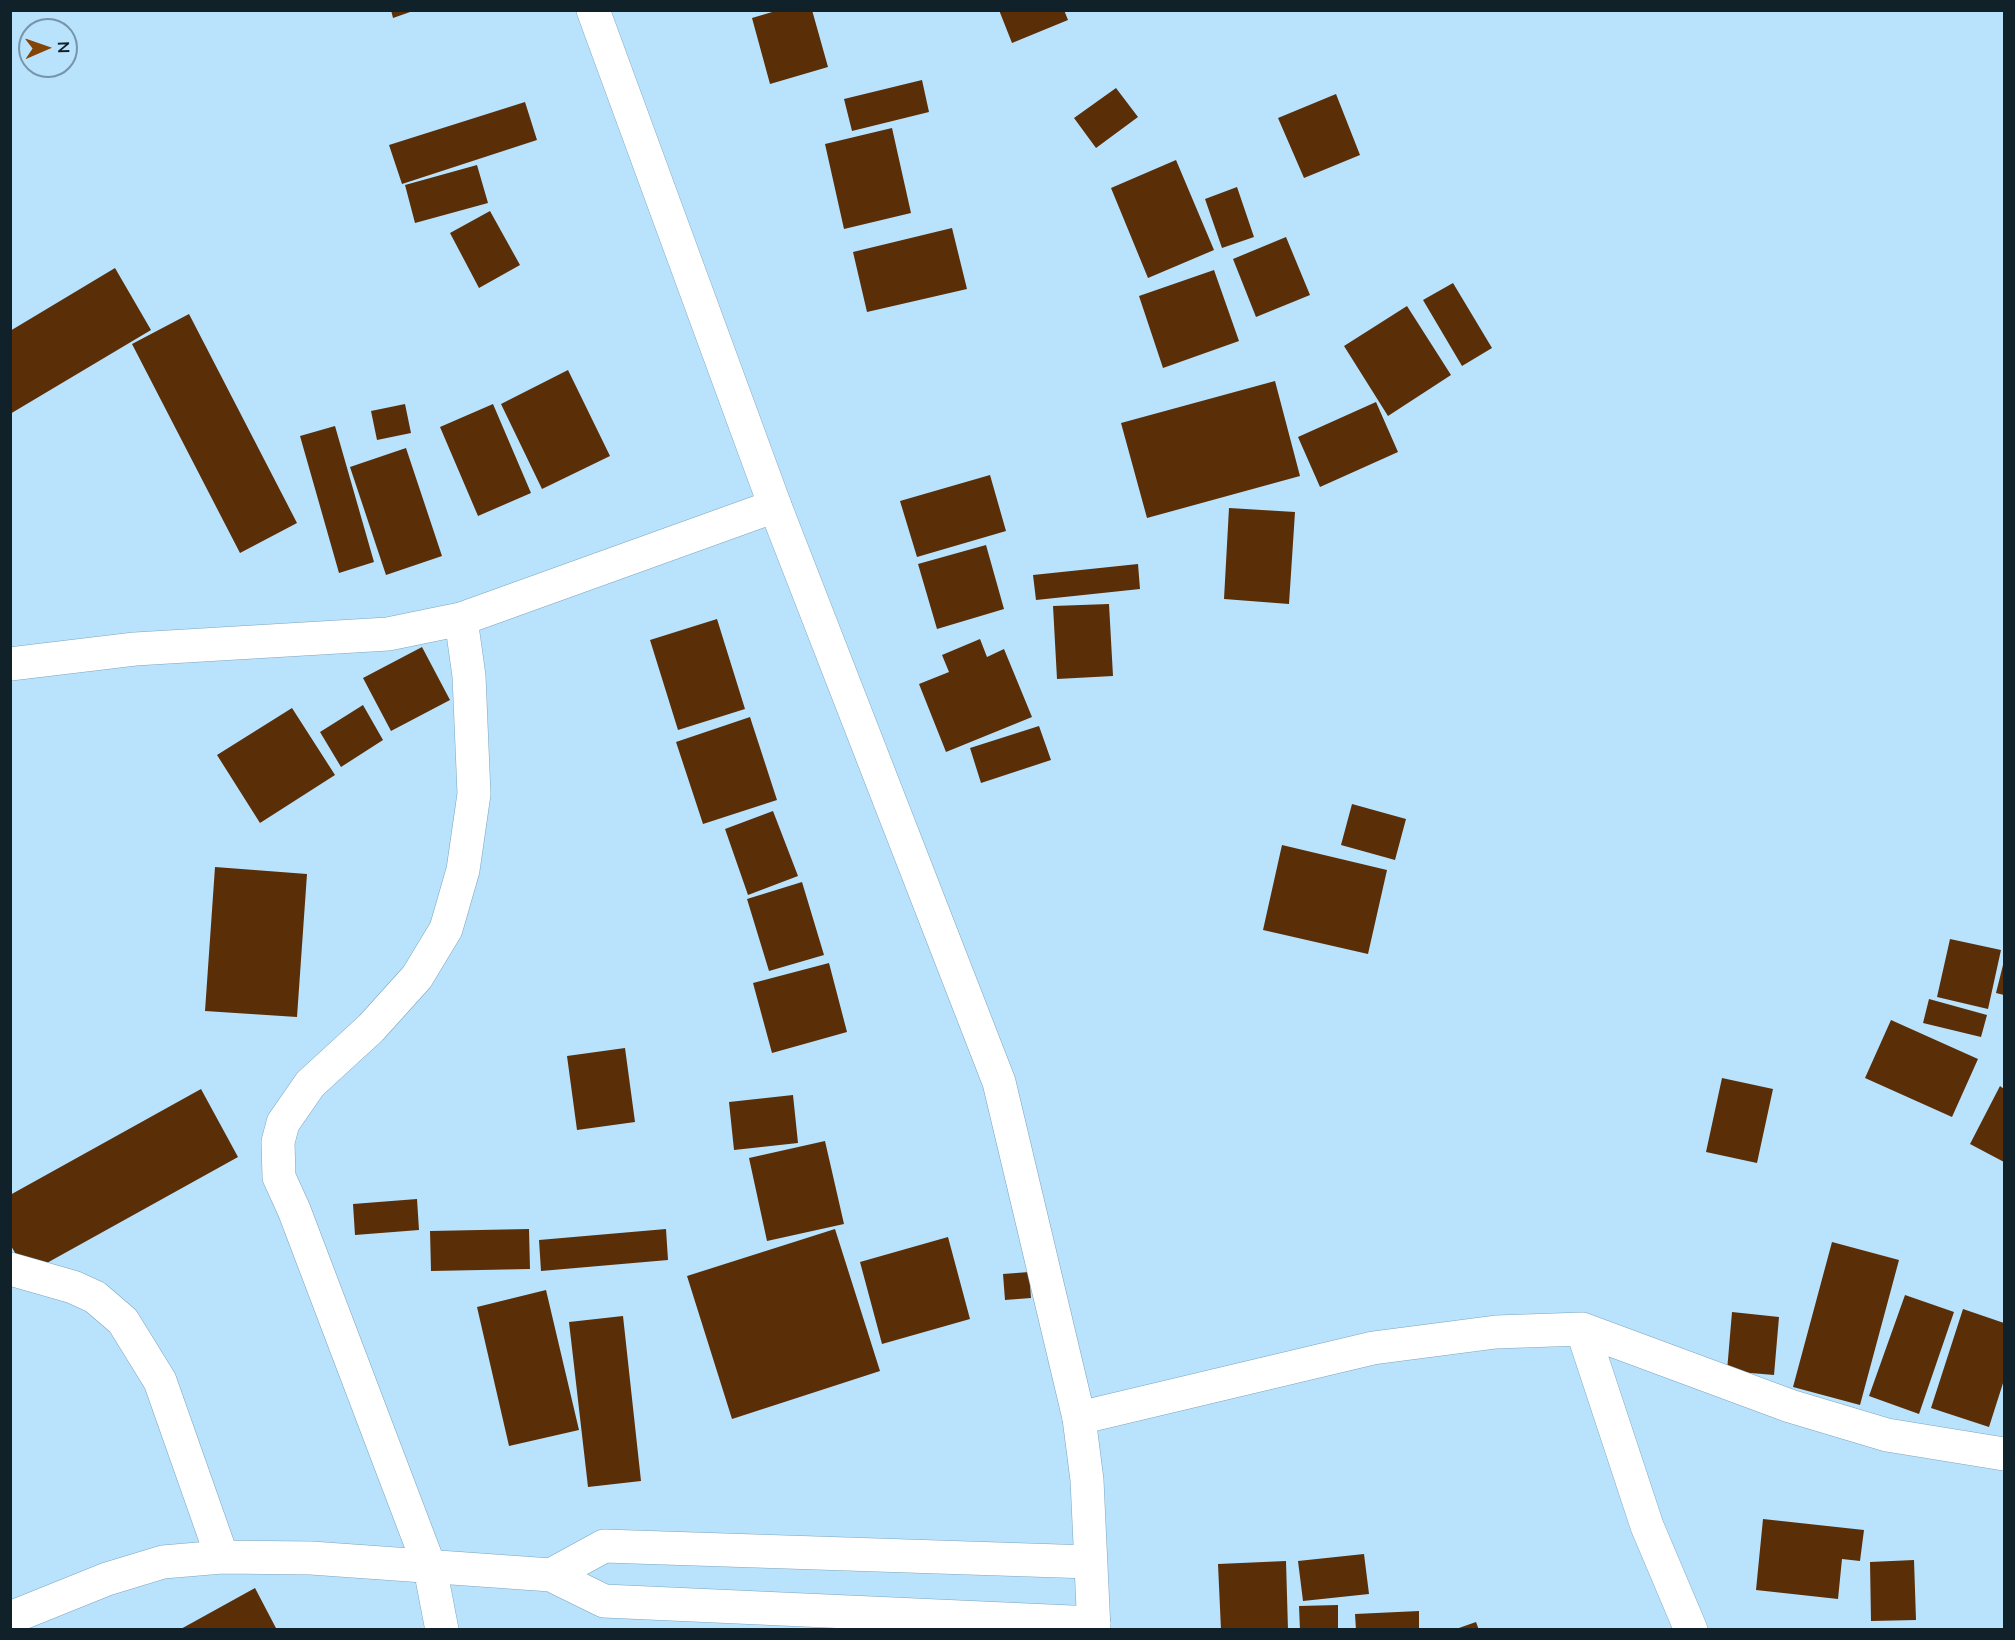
<!DOCTYPE html>
<html>
<head>
<meta charset="utf-8">
<style>
  body { margin:0 }
  #map { position:relative; width:2015px; height:1640px; overflow:hidden; background:#b9e2fd; font-family:Mulish,sans-serif }
  canvas { display:block }
  .frame { position:absolute; inset:0; border:12px solid #11212a; pointer-events:none }
  .north { position:absolute; left:18px; top:18px; width:60px; height:60px; box-sizing:border-box; background:#b9e2fd; border:2px solid #7695a9; border-radius:50%; rotate:88deg; font-size:16px; font-weight:700; line-height:24px; text-align:center; color:#11212a }
  .north::after { content:''; display:block; margin:auto; width:21px; height:27px; background:#834405; clip-path:polygon(50% 0,100% 100%,50% 72%,0 100%) }
</style>
</head>
<body>
<div id="map">
<canvas width="2015" height="1640"></canvas>
<div class="frame"></div>
<div class="north">N</div>
</div>
<script>
const ctx = document.querySelector('canvas').getContext('2d');
ctx.lineJoin = 'round';
function paint(path, color) {
  ctx.fillStyle = color;
  ctx.fill(path, 'evenodd');
}
function poly(rows) {
  const path = new Path2D();
  for (const r of rows) {
    path.moveTo(r[0], r[1]);
    for (let i = 2; i < r.length; i += 2) path.lineTo(r[i], r[i + 1]);
  }
  return path;
}
function stroke(path, color, width, dash) {
  ctx.strokeStyle = color;
  ctx.lineWidth = width;
  ctx.lineCap = dash ? 'butt' : 'round';
  ctx.setLineDash(dash || []);
  ctx.stroke(path);
}
paint(poly([
  [391,10,413,10,413,11,393,18],
  [779,10,812,10,828,67,770,84,752,18],
  [999,10,1064,10,1068,20,1012,43],
  [922,80,929,112,852,131,844,99],
  [1116,88,1138,117,1096,148,1074,118],
  [1336,94,1360,155,1304,178,1278,118],
  [525,102,537,140,402,184,389,145],
  [892,128,911,213,844,229,825,144],
  [1176,160,1214,250,1148,278,1111,188],
  [477,165,488,203,415,223,405,185],
  [1237,187,1254,237,1222,248,1205,199],
  [490,211,520,265,479,288,450,233],
  [952,228,967,289,867,312,853,252],
  [1286,237,1310,295,1256,317,1233,259],
  [115,268,151,330,10,414,10,331],
  [1214,270,1239,341,1163,368,1139,296],
  [1453,283,1492,348,1462,366,1423,300],
  [1407,306,1451,375,1388,416,1344,346],
  [189,314,297,523,240,553,132,344],
  [568,370,610,456,542,489,501,404],
  [1275,381,1300,476,1147,518,1121,423],
  [1376,402,1398,452,1320,487,1298,437],
  [405,404,411,433,377,440,371,411],
  [493,404,531,493,478,516,440,427],
  [335,426,374,562,339,573,300,436],
  [406,448,442,556,386,575,350,467],
  [990,475,1006,531,917,557,900,501],
  [1229,508,1295,512,1289,604,1224,599],
  [986,545,1004,609,937,629,918,564],
  [1138,564,1140,589,1036,600,1033,575],
  [1109,604,1113,676,1057,679,1053,606],
  [717,619,745,709,678,730,650,640],
  [980,639,987,657,1004,649,1032,717,946,752,919,684,949,672,942,655],
  [422,647,450,700,391,731,363,678],
  [363,705,383,740,341,767,320,732],
  [292,708,335,775,260,823,217,755],
  [750,717,777,800,703,824,676,742],
  [1039,726,1051,760,981,783,970,748],
  [1352,804,1406,819,1395,860,1341,845],
  [773,811,798,876,748,895,725,829],
  [1282,845,1387,870,1368,954,1263,930],
  [215,867,307,874,297,1017,205,1011],
  [802,882,824,955,769,971,747,899],
  [1950,939,2001,950,1988,1009,1937,997],
  [2004,961,2004,995,1996,993],
  [829,963,847,1032,772,1053,753,983],
  [1929,999,1987,1015,1981,1037,1923,1023],
  [1891,1020,1978,1059,1952,1117,1865,1078],
  [625,1048,635,1122,577,1130,567,1056],
  [1722,1078,1773,1089,1757,1163,1706,1152],
  [2000,1086,2004,1089,2004,1162,1970,1144],
  [201,1089,238,1157,27,1274,10,1244,10,1195],
  [793,1095,798,1143,734,1150,729,1102],
  [825,1141,844,1224,767,1241,749,1158],
  [417,1199,419,1230,355,1235,353,1204],
  [529,1229,530,1269,431,1271,430,1231],
  [666,1229,668,1260,541,1271,539,1240],
  [835,1229,880,1371,732,1419,687,1276],
  [948,1237,970,1319,882,1344,860,1262],
  [1832,1242,1899,1260,1860,1405,1793,1387],
  [1029,1272,1031,1298,1005,1300,1003,1274],
  [546,1290,579,1430,509,1446,477,1307],
  [1905,1295,1954,1312,1919,1414,1869,1396],
  [1963,1309,2004,1323,2004,1380,1989,1427,1931,1408],
  [1732,1312,1779,1317,1774,1375,1727,1371],
  [623,1316,641,1481,588,1487,569,1322],
  [1763,1519,1864,1530,1860,1561,1842,1559,1838,1599,1756,1590],
  [1364,1554,1369,1594,1303,1601,1298,1561],
  [1914,1560,1916,1620,1871,1621,1870,1562],
  [1286,1561,1288,1630,1221,1630,1218,1564],
  [255,1588,277,1630,179,1630],
  [1338,1605,1338,1630,1300,1630,1299,1606],
  [1419,1611,1419,1630,1356,1630,1355,1614],
  [1476,1622,1479,1630,1456,1630,1456,1629]
]), '#5a2f08');
const minor = poly([
  [10,664,135,649,388,634,461,619],
  [10,1269,73,1287,95,1297,123,1321,160,1381,222,1557],
  [1582,1329,1647,1526,1691,1630],
  [1079,1418,1373,1348,1496,1332,1582,1329,1790,1406,1887,1435,2004,1454],
  [551,1575,604,1546,1090,1562],
  [10,1618,107,1579,163,1562,222,1557,311,1558,551,1575,604,1601,1094,1623],
  [442,1630,430,1568,294,1210,279,1177,278,1142,283,1123,310,1084,371,1028,417,977,446,929,463,870,474,794,469,676,461,619,775,506]
]);
const major = poly([
  [593,10,775,506,999,1082,1079,1418,1087,1480,1094,1630]
]);
stroke(minor, '#7da5be', 34);
stroke(major, '#7da5be', 34);
stroke(minor, '#fff', 33);
stroke(major, '#fff', 33);
</script>
</body>
</html>
